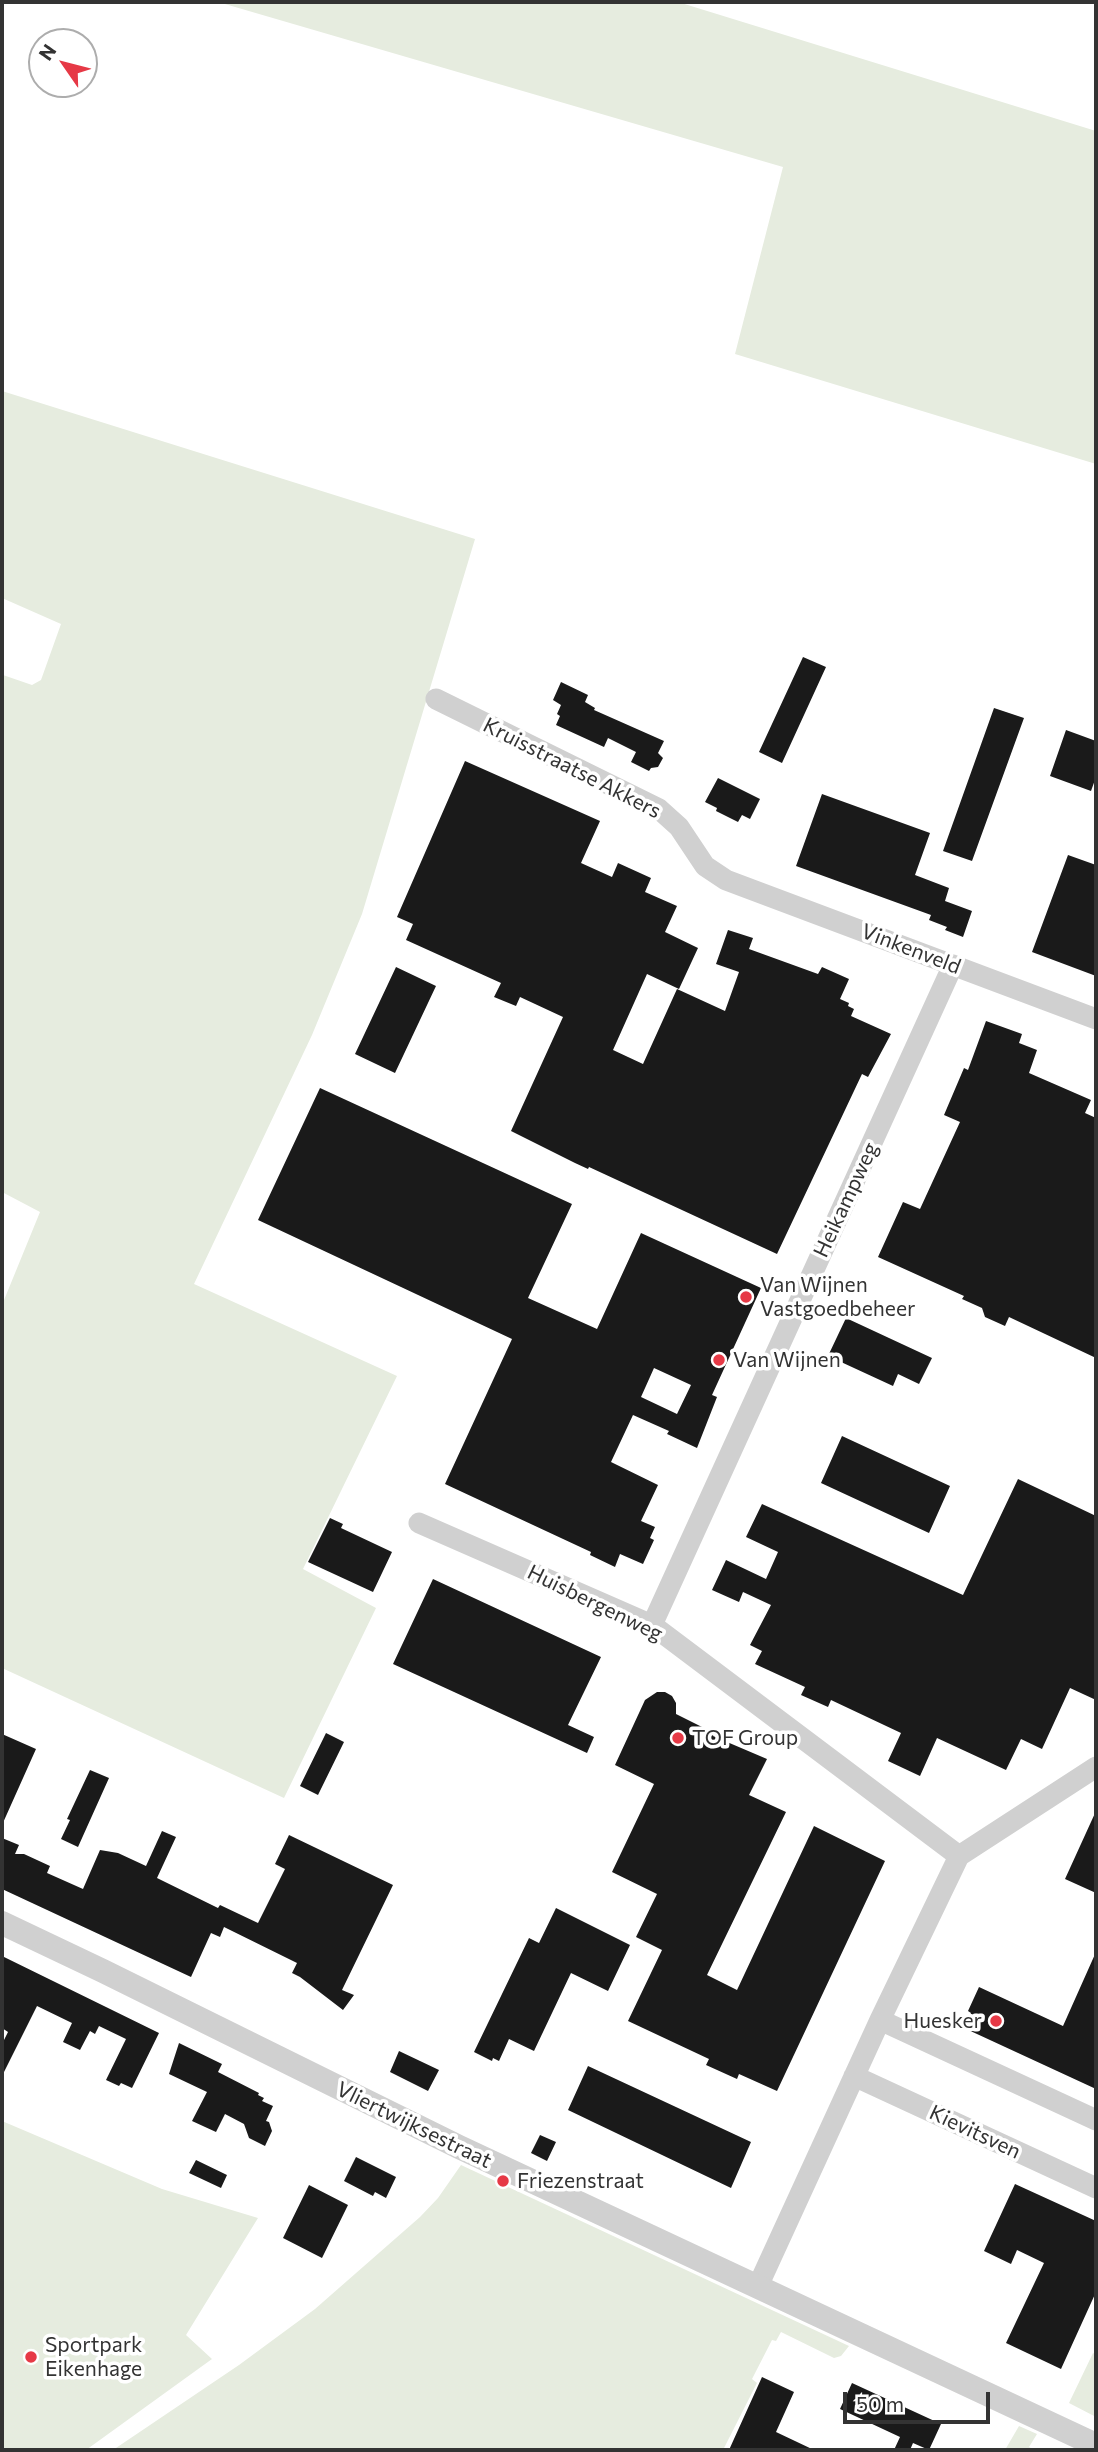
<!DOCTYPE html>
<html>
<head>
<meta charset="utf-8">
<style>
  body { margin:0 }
  #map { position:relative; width:1098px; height:2452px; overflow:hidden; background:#fff; font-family:Commissioner,sans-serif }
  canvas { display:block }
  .frame { position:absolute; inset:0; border:4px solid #333; pointer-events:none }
  .north { position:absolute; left:28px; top:28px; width:70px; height:70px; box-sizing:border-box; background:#fff; border:2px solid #adadad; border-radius:50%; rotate:305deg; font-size:19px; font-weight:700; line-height:28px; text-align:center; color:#333 }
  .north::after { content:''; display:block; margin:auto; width:24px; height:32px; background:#e63946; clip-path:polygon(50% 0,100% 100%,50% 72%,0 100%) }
  .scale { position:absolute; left:843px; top:2392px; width:147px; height:32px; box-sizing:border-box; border:4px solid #333; border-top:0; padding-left:9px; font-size:21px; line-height:24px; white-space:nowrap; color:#333; -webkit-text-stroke:5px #fff; paint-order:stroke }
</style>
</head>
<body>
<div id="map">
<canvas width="1098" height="2452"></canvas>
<div class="frame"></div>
<div class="north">N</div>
<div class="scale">50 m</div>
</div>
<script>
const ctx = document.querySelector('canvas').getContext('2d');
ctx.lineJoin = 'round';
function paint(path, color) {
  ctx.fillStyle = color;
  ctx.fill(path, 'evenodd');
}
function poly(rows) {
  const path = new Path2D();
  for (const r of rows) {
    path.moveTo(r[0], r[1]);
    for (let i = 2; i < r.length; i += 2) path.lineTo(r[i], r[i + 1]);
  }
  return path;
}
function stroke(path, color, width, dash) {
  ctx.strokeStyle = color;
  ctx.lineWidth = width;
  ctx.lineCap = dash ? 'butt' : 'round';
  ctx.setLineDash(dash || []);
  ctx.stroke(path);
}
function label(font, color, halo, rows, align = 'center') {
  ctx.font = font + ' Commissioner,sans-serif';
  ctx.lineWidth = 7;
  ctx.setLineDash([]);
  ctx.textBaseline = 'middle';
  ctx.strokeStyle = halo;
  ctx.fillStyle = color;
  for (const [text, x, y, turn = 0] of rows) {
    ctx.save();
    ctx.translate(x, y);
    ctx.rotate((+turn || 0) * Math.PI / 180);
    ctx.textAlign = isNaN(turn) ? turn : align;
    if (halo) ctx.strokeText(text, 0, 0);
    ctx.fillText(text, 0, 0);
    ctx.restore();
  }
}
paint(poly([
  [218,2,678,2,1096,131,1096,464,735,354,783,167],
  [2,391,475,539,362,914,312,1035,194,1284,397,1376,303,1569,376,1608,284,1798,2,1668,2,1305,40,1212,2,1192,3,675,32,685,41,680,61,624,2,598],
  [2,2121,162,2189,258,2218,186,2335,212,2359,86,2450,2,2450],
  [461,2165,849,2346,841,2356,834,2358,781,2332,776,2341,772,2340,752,2379,757,2383,723,2450,113,2450,239,2365,315,2309,420,2217,438,2198],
  [1093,2353,1096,2355,1096,2417,1069,2403],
  [1019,2426,1037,2434,1029,2447,1034,2450,1005,2450]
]), '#e6ecdf');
paint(poly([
  [803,657,826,667,782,763,759,752],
  [561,682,588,695,585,702,595,708,594,710,664,741,658,753,663,758,658,767,651,768,649,771,631,762,636,752,608,738,604,747,556,725,560,716,557,714,561,705,553,700],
  [994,708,1024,718,972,861,943,851],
  [1066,730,1096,741,1096,777,1091,791,1050,776],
  [465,761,600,821,581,863,612,877,618,863,651,878,645,892,677,906,665,932,698,948,679,989,647,974,613,1050,643,1064,677,989,725,1011,739,972,716,964,728,930,753,938,749,949,818,974,822,967,849,979,840,999,849,1003,848,1006,854,1009,851,1016,891,1034,868,1077,862,1074,777,1254,589,1167,588,1169,575,1163,511,1131,563,1017,520,997,516,1006,494,997,501,983,406,940,413,924,397,917],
  [718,778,760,799,750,819,742,815,738,822,716,811,717,808,705,802],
  [822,794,930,833,915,875,949,888,945,901,972,911,963,937,945,930,947,927,929,920,931,915,796,866],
  [1068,855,1096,865,1096,976,1032,952],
  [396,967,436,986,395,1073,355,1054],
  [986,1021,1022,1034,1019,1043,1037,1050,1029,1073,1091,1100,1085,1113,1096,1118,1096,1358,1009,1317,1005,1326,985,1317,982,1308,962,1299,964,1296,878,1257,903,1202,920,1209,960,1122,944,1115,964,1068,968,1070],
  [320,1088,572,1204,528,1298,597,1329,641,1233,761,1288,712,1395,717,1397,697,1448,667,1434,669,1431,633,1415,611,1462,658,1485,641,1521,655,1527,650,1538,654,1540,643,1564,620,1554,615,1567,590,1555,591,1552,445,1484,512,1339,258,1220],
  [654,1368,691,1385,677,1414,641,1397],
  [846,1318,932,1358,919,1384,898,1374,893,1386,828,1356],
  [842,1436,950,1486,929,1533,821,1483],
  [1018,1479,1096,1516,1096,1700,1070,1688,1042,1749,1021,1739,1006,1770,937,1738,920,1776,888,1761,901,1733,831,1700,828,1707,801,1695,805,1687,755,1664,762,1651,750,1645,771,1605,743,1592,739,1602,712,1590,726,1560,766,1579,778,1552,746,1537,762,1504,963,1595],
  [330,1518,343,1524,341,1528,392,1552,373,1592,308,1562],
  [433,1579,601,1657,568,1725,594,1737,587,1753,393,1664],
  [657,1692,665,1692,672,1696,676,1703,676,1714,714,1733,713,1736,767,1759,749,1795,786,1812,707,1975,737,1990,814,1826,885,1861,777,2091,739,2074,737,2079,706,2065,709,2059,628,2021,662,1950,636,1937,657,1894,612,1872,654,1784,615,1765,645,1700],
  [326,1733,344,1742,318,1795,300,1786],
  [2,1734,36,1749,2,1825],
  [90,1770,109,1778,78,1847,61,1839,70,1820,67,1819],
  [1096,1811,1096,1893,1065,1879],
  [162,1831,176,1837,157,1878,218,1908,220,1905,258,1923,285,1869,275,1864,289,1835,393,1885,342,1990,354,1995,343,2010,300,1977,292,1973,297,1963,224,1927,220,1937,211,1933,191,1977,2,1889,2,1838,19,1845,15,1854,24,1854,50,1866,47,1873,83,1889,100,1850,118,1853,146,1866],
  [556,1908,630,1945,608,1991,571,1973,534,2051,509,2039,499,2061,493,2058,492,2061,474,2052,529,1938,539,1943],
  [1096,1952,1096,2089,964,2028,971,2013,968,2011,979,1987,1063,2026],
  [2,1956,159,2033,132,2088,121,2083,119,2086,106,2080,126,2039,99,2026,95,2034,90,2031,80,2050,63,2042,72,2023,37,2006,2,2076,2,2044,8,2032,2,2028],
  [179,2043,222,2064,218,2072,259,2093,258,2095,264,2098,262,2101,273,2106,266,2121,269,2122,272,2131,265,2146,249,2138,244,2124,225,2114,216,2132,192,2121,207,2092,169,2074],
  [399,2051,439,2070,428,2091,390,2072],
  [588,2066,751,2142,731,2188,568,2110],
  [540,2135,556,2142,547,2161,531,2153],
  [356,2157,396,2177,386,2198,375,2192,373,2196,344,2181],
  [196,2160,227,2175,221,2188,189,2173],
  [1015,2184,1096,2221,1096,2292,1061,2369,1006,2343,1044,2263,1017,2250,1011,2264,984,2251],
  [309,2185,348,2205,322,2258,283,2238],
  [762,2377,794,2392,776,2432,814,2450,729,2450],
  [852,2383,941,2424,929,2450,913,2443,910,2450,894,2450,900,2437,840,2409]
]), '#1a1a1a');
stroke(poly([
  [436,699,659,809,679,827,705,866,726,880,1096,1019],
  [419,1523,652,1625,959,1856],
  [652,1625,953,965],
  [880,2020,1096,2120],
  [854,2076,1096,2188],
  [758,2286,880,2020,959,1856,1096,1767]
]), '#d0d0d0', 21);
stroke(poly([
  [2,1923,103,1971,459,2147,1096,2445]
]), '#d0d0d0', 24);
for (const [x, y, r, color] of [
  [746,1297,7,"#e63946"],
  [719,1360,7,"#e63946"],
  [678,1738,7,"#e63946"],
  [996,2021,7,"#e63946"],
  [503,2181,7,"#e63946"],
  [31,2357,7,"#e63946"]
]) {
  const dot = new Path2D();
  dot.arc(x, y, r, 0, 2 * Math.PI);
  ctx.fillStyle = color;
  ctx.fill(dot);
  stroke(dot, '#fff', 2.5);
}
label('21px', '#333', '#fff', [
  ["Kruisstraatse Akkers",572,768,27],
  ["Vinkenveld",911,949,21],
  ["Heikampweg",846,1200,-65],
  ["Huisbergenweg",595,1603,26],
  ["Vliertwijksestraat",414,2125,26],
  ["Kievitsven",975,2132,25]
]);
label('21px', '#333', '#fff', [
  ["Van Wijnen",760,1285],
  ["Vastgoedbeheer",760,1309],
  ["Van Wijnen",733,1360],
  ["TOF Group",692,1738],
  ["Huesker",982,2021,"right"],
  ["Friezenstraat",517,2181],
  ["Sportpark",45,2345],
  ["Eikenhage",45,2369]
], 'left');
</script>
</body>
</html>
